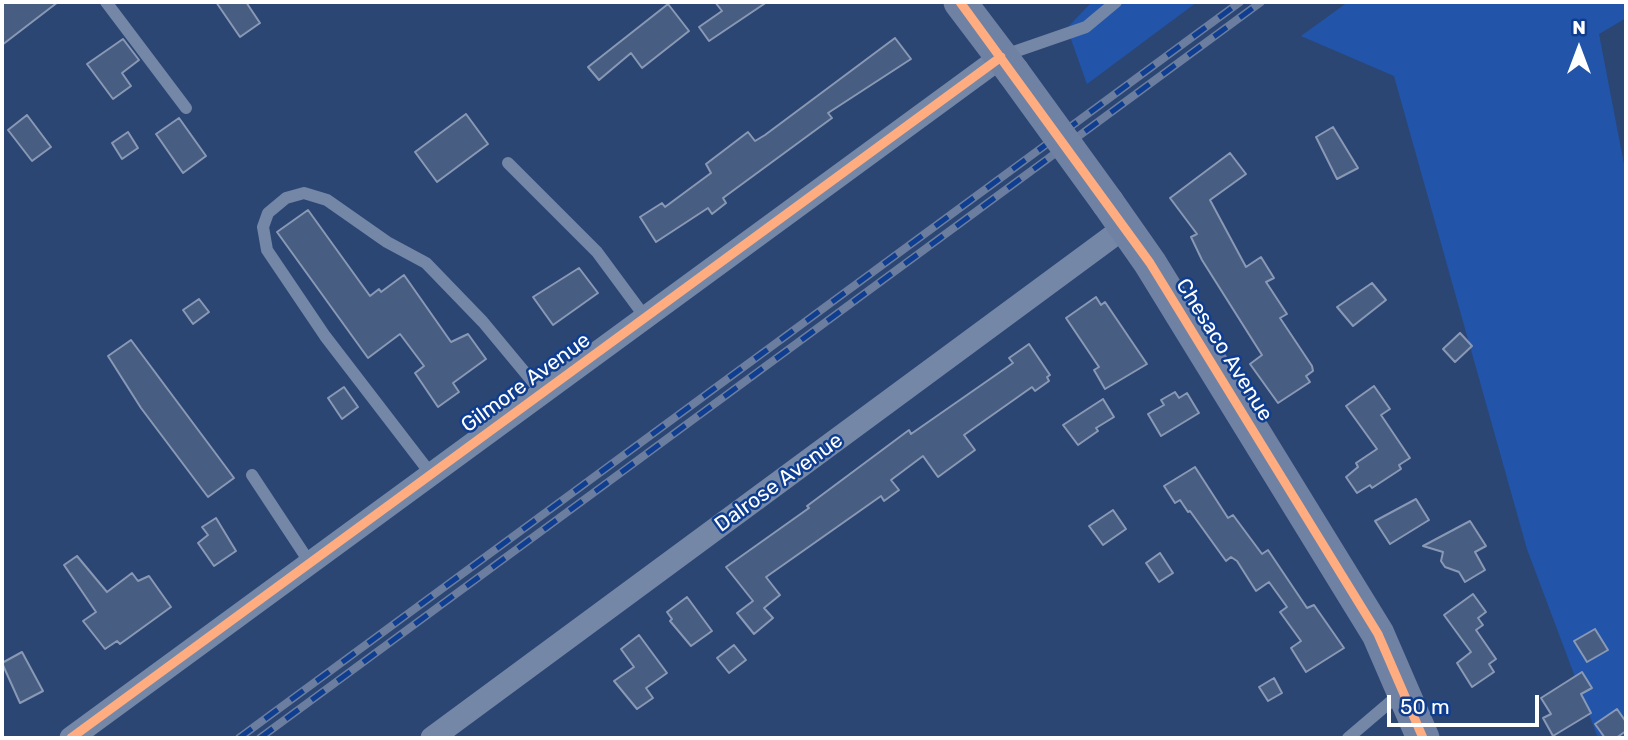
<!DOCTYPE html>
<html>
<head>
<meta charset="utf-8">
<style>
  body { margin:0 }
  #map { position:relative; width:1628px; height:740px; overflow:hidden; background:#2c4674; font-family:Rubik,sans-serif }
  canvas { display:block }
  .frame { position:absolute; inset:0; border:4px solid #fff; pointer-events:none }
  .north { position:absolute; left:1544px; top:14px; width:70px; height:70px; -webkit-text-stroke:5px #0f3e91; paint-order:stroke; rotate:0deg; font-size:19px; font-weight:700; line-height:28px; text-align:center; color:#fff }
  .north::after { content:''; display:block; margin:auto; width:24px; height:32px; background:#fff; clip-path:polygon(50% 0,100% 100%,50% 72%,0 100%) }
  .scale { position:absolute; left:1387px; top:695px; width:152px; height:32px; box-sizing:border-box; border:4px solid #fff; border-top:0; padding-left:9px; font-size:21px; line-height:24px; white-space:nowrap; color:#fff; -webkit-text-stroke:5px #0f3e91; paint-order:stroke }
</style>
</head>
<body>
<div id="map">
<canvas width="1628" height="740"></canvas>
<div class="frame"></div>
<div class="north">N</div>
<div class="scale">50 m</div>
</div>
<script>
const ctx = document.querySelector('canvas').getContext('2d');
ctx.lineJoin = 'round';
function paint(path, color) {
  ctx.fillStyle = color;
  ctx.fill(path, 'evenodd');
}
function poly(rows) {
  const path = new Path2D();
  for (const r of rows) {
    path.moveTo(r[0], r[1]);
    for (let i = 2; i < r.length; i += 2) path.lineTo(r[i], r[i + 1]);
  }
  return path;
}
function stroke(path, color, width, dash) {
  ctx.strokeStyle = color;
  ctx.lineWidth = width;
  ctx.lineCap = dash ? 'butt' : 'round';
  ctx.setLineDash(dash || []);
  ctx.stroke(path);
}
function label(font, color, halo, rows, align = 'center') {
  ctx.font = font + ' Rubik,sans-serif';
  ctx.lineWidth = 5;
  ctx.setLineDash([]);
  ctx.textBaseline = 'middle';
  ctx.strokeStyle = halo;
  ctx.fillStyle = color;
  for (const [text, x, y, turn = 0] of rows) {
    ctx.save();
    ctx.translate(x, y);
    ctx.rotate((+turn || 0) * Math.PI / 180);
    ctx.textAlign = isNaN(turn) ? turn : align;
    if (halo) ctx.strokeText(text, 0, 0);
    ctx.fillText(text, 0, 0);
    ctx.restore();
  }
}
paint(poly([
  [1092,2,1197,2,1087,84,1067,28],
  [1348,2,1626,2,1626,18,1599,34,1626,175,1626,738,1598,738,1527,549,1394,76,1301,36]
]), '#2255a9');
const building = poly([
  [2,2,58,2,2,45,2,2],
  [216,2,246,2,260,23,240,37,216,2],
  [715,2,767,2,709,41,699,27,722,11,715,2],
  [668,4,689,31,642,68,631,53,599,80,588,67,668,4],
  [895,38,911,59,828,113,832,118,723,198,726,203,712,214,708,208,656,242,640,217,662,203,665,207,711,173,706,164,748,132,755,141,765,135,895,38],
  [123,39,139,60,122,73,131,86,113,99,87,64,123,39],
  [466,114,488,144,437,182,415,152,466,114],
  [27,115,51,147,32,161,8,130,27,115],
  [179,118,206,156,183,173,156,134,179,118],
  [1333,127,1358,168,1337,179,1316,137,1333,127],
  [128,132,138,148,122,159,112,143,128,132],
  [1230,153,1246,174,1210,200,1246,267,1261,257,1274,278,1266,282,1287,314,1280,318,1312,366,1313,371,1306,376,1310,382,1278,403,1250,364,1262,355,1202,260,1191,237,1197,234,1170,198,1230,153],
  [308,210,370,296,379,289,381,292,404,275,451,342,468,334,486,359,453,383,459,392,438,407,415,373,424,366,400,334,368,358,277,232,308,210],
  [579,268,598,293,553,325,533,297,579,268],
  [1372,283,1386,300,1353,326,1337,307,1372,283],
  [1096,297,1101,305,1105,302,1147,364,1105,389,1094,370,1099,367,1066,318,1096,297],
  [199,299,209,312,193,324,183,310,199,299],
  [1460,333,1472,346,1455,362,1443,349,1460,333],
  [131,340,234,478,208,497,141,408,108,356,131,340],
  [1029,344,1050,375,1047,377,1049,381,1035,391,1032,387,964,435,975,450,938,477,923,456,891,480,899,490,884,501,881,496,766,577,780,595,764,608,773,618,754,634,737,613,753,601,726,567,809,508,807,506,909,430,911,434,1013,363,1009,358,1029,344],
  [1374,386,1390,409,1381,415,1410,458,1399,465,1401,469,1372,488,1370,485,1357,493,1346,477,1358,467,1356,463,1377,449,1346,406,1374,386],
  [344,387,358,407,342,419,328,398,344,387],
  [1175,392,1179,398,1187,393,1199,413,1161,436,1148,414,1164,405,1161,400,1175,392],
  [1103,399,1114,417,1096,428,1098,431,1078,445,1063,425,1103,399],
  [1195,467,1228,518,1233,515,1262,554,1268,550,1307,608,1314,605,1344,648,1306,672,1291,648,1301,641,1280,612,1287,607,1269,582,1256,591,1237,561,1231,557,1226,561,1190,511,1188,512,1180,500,1175,503,1164,486,1195,467],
  [1416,499,1429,520,1390,544,1375,521,1416,499],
  [1113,510,1126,529,1103,545,1089,526,1113,510],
  [216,518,236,551,214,566,198,543,208,535,202,527,216,518],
  [1470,521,1486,546,1475,552,1485,570,1465,582,1459,572,1445,567,1441,561,1443,552,1423,546,1470,521],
  [1160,553,1173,573,1159,582,1146,563,1160,553],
  [77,556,107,592,132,573,138,581,149,576,171,607,120,644,117,641,105,649,83,621,96,612,64,565,77,556],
  [1473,594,1486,612,1478,618,1483,625,1476,630,1496,659,1489,664,1494,672,1472,687,1457,663,1471,652,1444,615,1473,594],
  [687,597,712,631,691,646,670,621,672,619,667,612,687,597],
  [1595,629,1608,650,1587,662,1574,641,1595,629],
  [639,635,667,673,646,688,653,698,637,709,614,681,634,667,621,649,639,635],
  [734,645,746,660,729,673,717,658,734,645],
  [22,652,43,691,20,703,2,663,22,652],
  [1582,672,1592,688,1581,694,1591,713,1553,736,1543,718,1551,714,1541,698,1582,672],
  [1274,678,1282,693,1268,701,1259,687,1274,678],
  [1617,709,1626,722,1626,731,1616,738,1605,738,1595,724,1617,709]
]);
paint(building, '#485d82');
stroke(building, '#8999b5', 2);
stroke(poly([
  [106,2,186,108],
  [1005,55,1086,27,1116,2],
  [508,163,597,252,645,317],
  [431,474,325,336,267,250,263,227,268,213,286,198,304,193,327,200,387,242,426,263,483,322,542,393],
  [252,475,310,563],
  [1348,738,1402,692]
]), '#7487a7', 12);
stroke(poly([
  [71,738,1001,57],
  [432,738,1125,227]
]), '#7487a7', 23);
stroke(poly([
  [960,2,1013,72],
  [1108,203,1150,263,1378,634,1423,738]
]), '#7082a3', 33);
const rail = poly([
  [239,738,1240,2],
  [260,738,1261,2]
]);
stroke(rail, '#6c7e9f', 8);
stroke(rail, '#0f3e91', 5, [16]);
stroke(poly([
  [1013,72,1108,203]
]), '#7082a3', 33);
stroke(poly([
  [960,2,1150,263,1378,634,1423,738],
  [71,738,1001,57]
]), '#ffac80', 9);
label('21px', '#fff', '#0f3e91', [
  ["Chesaco Avenue",1224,350,58],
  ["Gilmore Avenue",526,383,-36],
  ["Dalrose Avenue",779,483,-36]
]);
</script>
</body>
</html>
